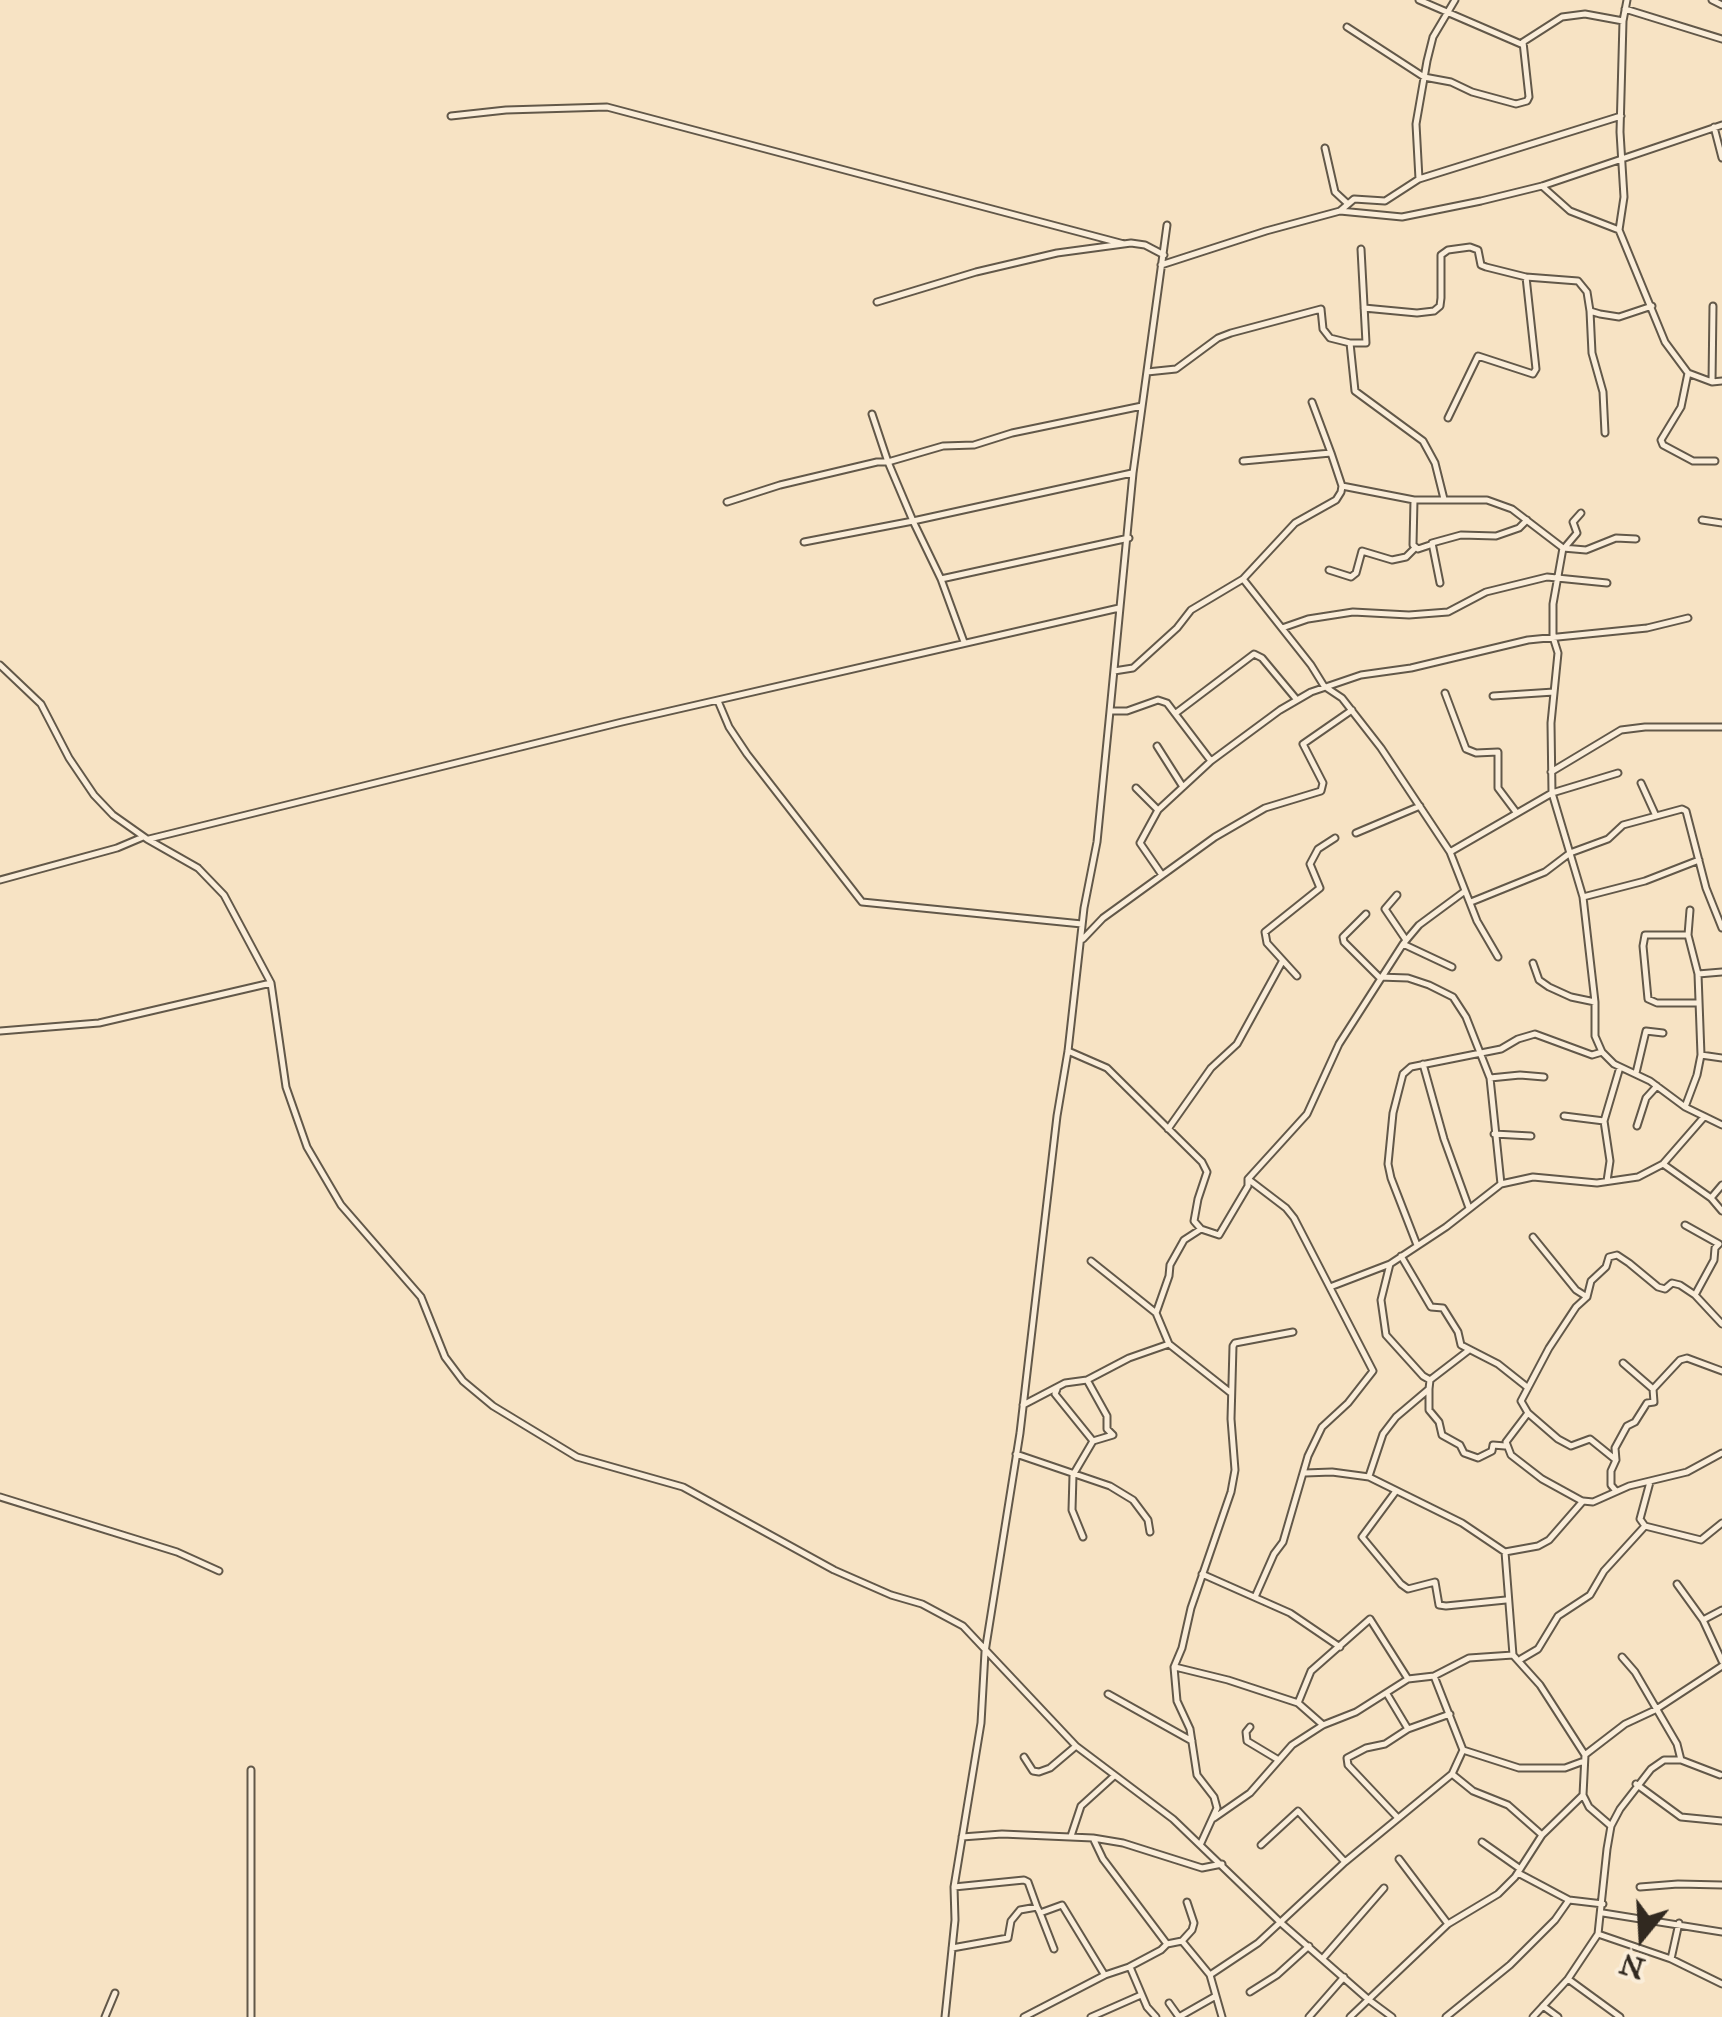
<!DOCTYPE html>
<html>
<head>
<meta charset="utf-8">
<style>
  body { margin:0 }
  #map { position:relative; width:1722px; height:2017px; overflow:hidden; background:#f7e3c4; font-family:"IM FELL Great Primer",serif }
  canvas { display:block }
  .north { position:absolute; left:1592px; top:1887px; width:100px; height:100px; -webkit-text-stroke:8px #faedd9; paint-order:stroke; rotate:198deg; font-size:28px; font-weight:700; line-height:40px; text-align:center; color:#312920 }
  .north::after { content:''; display:block; margin:auto; width:35px; height:45px; background:#312920; clip-path:polygon(50% 0,100% 100%,50% 72%,0 100%) }
</style>
</head>
<body>
<div id="map">
<canvas width="1722" height="2017"></canvas>
<div class="north">N</div>
</div>
<script>
const ctx = document.querySelector('canvas').getContext('2d');
ctx.lineJoin = 'round';
function poly(rows) {
  const path = new Path2D();
  for (const r of rows) {
    path.moveTo(r[0], r[1]);
    for (let i = 2; i < r.length; i += 2) path.lineTo(r[i], r[i + 1]);
  }
  return path;
}
function stroke(path, color, width, dash) {
  ctx.strokeStyle = color;
  ctx.lineWidth = width;
  ctx.lineCap = dash ? 'butt' : 'round';
  ctx.setLineDash(dash || []);
  ctx.stroke(path);
}
const street = poly([
  [1419,0,1521,44],
  [1627,0,1623,21,1620,132,1624,197,1619,230,1665,342,1688,373,1712,382,1722,381],
  [1712,0,1722,5],
  [1625,9,1722,39],
  [1347,27,1424,77,1451,82,1472,92,1516,104,1527,101,1529,97,1523,42,1562,17,1585,14,1623,21],
  [451,116,506,110,607,107,1124,244],
  [1714,127,1722,158],
  [1325,148,1335,192,1348,204],
  [1419,179,1416,124,1427,61,1433,37,1455,0],
  [1542,186,1570,211,1619,230],
  [1340,211,1354,199,1385,201,1419,179,1621,116],
  [1161,265,1266,231,1340,211,1402,217,1481,201,1542,186,1722,125],
  [877,302,976,272,1057,253,1131,243,1145,245,1164,255],
  [1364,308,1417,313,1434,311,1440,306,1441,298,1441,255,1448,250,1470,247,1478,250,1481,265,1486,267,1526,277,1578,281,1587,292,1590,311,1600,314,1619,317,1652,306],
  [1590,311,1592,353,1603,392,1605,433],
  [1350,343,1355,391,1423,441,1435,463,1444,499],
  [1147,372,1176,369,1218,338,1231,333,1321,309,1323,329,1330,338,1350,343,1366,343,1361,249],
  [1688,373,1681,407,1661,440,1663,445,1693,461,1715,461],
  [1712,382,1713,306],
  [1312,402,1331,453],
  [1448,418,1478,356,1533,374,1536,369,1526,277],
  [1342,486,1414,500,1487,500,1512,509,1563,548,1553,604,1553,637,1558,653,1551,723,1552,793,1583,897,1595,1002,1595,1036,1602,1052,1614,1064,1650,1081,1685,1107,1722,1125],
  [1414,500,1413,545,1418,549,1430,545],
  [727,502,780,485,877,462,888,462,872,414],
  [1702,520,1722,523],
  [1129,538,941,579,913,521,1132,473],
  [804,542,913,521,888,462,943,446,974,445,1012,433,1142,406],
  [1566,546,1577,533,1573,522,1581,513],
  [1563,548,1586,550,1616,538,1636,539],
  [1329,570,1351,577,1356,573,1362,551,1392,560,1406,557,1415,548],
  [941,579,964,642],
  [1243,579,1311,665,1324,686,1342,698,1381,748,1450,852,1477,921,1498,957],
  [1440,583,1432,543,1461,535,1496,536,1519,528,1527,520],
  [1282,628,1308,619,1353,612,1409,615,1448,612,1486,592,1547,577,1607,583],
  [0,665,41,704,69,758,94,795,113,815,147,839,198,868,224,895,271,983,286,1087,307,1147,341,1205,421,1297,445,1357,463,1381,493,1406,577,1457,683,1487,834,1570,891,1595,922,1604,963,1626,1076,1746,1173,1819,1281,1923,1369,2000,1392,2017],
  [1114,671,1133,668,1177,628,1191,610,1243,579,1295,523,1336,500,1341,492,1342,486,1331,453,1243,461],
  [1445,693,1466,749,1476,753,1498,752,1498,788,1516,812],
  [1493,696,1554,692],
  [718,701,729,727,747,754,862,902,1082,924],
  [1110,711,1133,473,1167,225],
  [1176,713,1254,654,1262,658,1297,700],
  [1157,746,1183,787],
  [1551,772,1621,730,1645,727,1722,727],
  [1641,783,1656,816],
  [1136,788,1158,810],
  [1356,833,1420,806],
  [149,839,622,722,1119,608],
  [1450,852,1552,793,1618,773],
  [1162,875,1140,843,1158,810,1211,761,1280,710,1311,692,1361,675,1411,668,1528,640,1647,628,1688,618],
  [0,880,117,848,143,837],
  [1397,895,1385,909,1406,940],
  [1583,897,1645,881,1699,860],
  [1471,902,1545,872,1570,853,1608,839,1623,825,1682,809,1686,811,1706,888,1722,928],
  [1366,914,1343,937,1344,942,1379,977,1408,978,1429,985,1453,997,1466,1017,1490,1078,1501,1184],
  [1688,935,1690,910],
  [1083,939,1103,918,1215,837,1265,808,1321,791,1323,783,1303,744,1352,710],
  [1403,944,1452,967],
  [1533,963,1539,980,1549,987,1571,997,1595,1002],
  [1698,974,1688,935,1645,935,1643,946,1648,999,1657,1003,1699,1003],
  [1297,976,1267,943,1265,932,1320,888,1310,864,1318,849,1335,838],
  [0,1031,99,1023,271,983],
  [1068,1051,1107,1068,1202,1162,1207,1172,1198,1199,1194,1221,1201,1229,1219,1235,1248,1186,1248,1179,1307,1114,1339,1044,1403,944,1419,925,1465,891],
  [1701,1055,1722,1058],
  [1423,1064,1444,1139,1469,1208],
  [1636,1073,1646,1031,1663,1033],
  [1490,1078,1520,1075,1544,1077],
  [1685,1107,1697,1075,1701,1055,1698,974,1722,972],
  [1564,1116,1604,1121],
  [1637,1126,1646,1098,1657,1086],
  [1168,1129,1211,1068,1237,1044,1282,962],
  [1494,1134,1531,1136],
  [1663,1164,1711,1198,1722,1211],
  [1248,1179,1286,1208,1294,1218,1373,1371,1348,1403,1322,1427,1308,1456,1283,1542,1274,1554,1255,1597],
  [1607,1181,1610,1161,1604,1121,1620,1067],
  [1711,1198,1722,1185],
  [1685,1225,1719,1244,1715,1248,1714,1260,1695,1295],
  [1533,1237,1576,1290,1587,1297],
  [1417,1245,1391,1178,1388,1164,1393,1113,1403,1074,1411,1067,1501,1049,1518,1039,1535,1034,1592,1055,1602,1052],
  [1401,1256,1431,1307,1443,1308,1458,1332,1461,1345,1498,1364,1527,1387],
  [1091,1261,1156,1313,1169,1344,1231,1393],
  [1390,1264,1381,1300,1386,1335,1423,1376,1430,1380],
  [1330,1287,1390,1264,1446,1227,1501,1184,1533,1177,1597,1183,1638,1177,1663,1164,1704,1117],
  [1156,1313,1169,1276,1170,1265,1184,1240,1201,1229],
  [1623,1363,1653,1389],
  [1057,1389,1055,1394,1093,1441],
  [1429,1389,1429,1410,1439,1422,1442,1435,1460,1445,1464,1453,1478,1458,1492,1451,1493,1445,1505,1446],
  [1023,1405,1065,1383,1087,1380,1129,1358,1169,1344],
  [1528,1413,1506,1442,1511,1455,1542,1479,1582,1501],
  [1016,1454,1110,1486,1133,1500,1148,1520,1150,1532],
  [1616,1460,1590,1439,1571,1446,1558,1439,1528,1413,1521,1401,1549,1348,1576,1307,1587,1297,1591,1281,1606,1267,1609,1257,1617,1255,1629,1263,1658,1287,1665,1289,1672,1283,1680,1285,1695,1295,1722,1324],
  [1305,1473,1332,1472,1369,1477,1462,1523,1505,1552,1538,1546,1549,1540,1583,1501,1593,1502,1629,1486,1687,1472,1722,1453],
  [1369,1476,1383,1434,1396,1417,1429,1389,1430,1380,1469,1350],
  [1396,1491,1362,1537,1401,1584,1408,1589,1435,1582,1439,1605,1446,1606,1506,1600],
  [1616,1491,1611,1485,1611,1471,1616,1460,1615,1448,1627,1426,1635,1422,1647,1403,1654,1402,1653,1389,1680,1360,1687,1358,1722,1371],
  [0,1497,177,1552,219,1571],
  [1645,1526,1701,1540,1722,1523],
  [1083,1537,1072,1510,1073,1475,1093,1441,1113,1435,1107,1429,1107,1416,1087,1380],
  [1505,1552,1513,1655,1540,1685,1585,1755,1583,1795,1589,1807,1611,1826],
  [1202,1574,1290,1613,1340,1647],
  [1677,1584,1703,1620,1722,1661],
  [1703,1620,1722,1610],
  [1622,1657,1635,1672,1677,1744,1681,1760,1720,1775],
  [1521,1659,1538,1649,1558,1616,1590,1595,1604,1571,1645,1526,1640,1519,1650,1482],
  [1175,1667,1228,1680,1298,1703,1323,1725],
  [1108,1694,1192,1741],
  [1387,1694,1408,1729],
  [1298,1703,1311,1671,1370,1619,1408,1679],
  [1250,1727,1246,1732,1247,1741,1277,1759],
  [1463,1750,1519,1768,1565,1768,1584,1761],
  [1586,1754,1625,1724,1655,1710,1722,1666],
  [1024,1757,1033,1771,1039,1772,1050,1768,1076,1746],
  [1452,1774,1473,1791,1508,1805,1542,1835],
  [1636,1784,1681,1817,1722,1821],
  [1214,1818,1250,1793,1292,1745,1323,1725,1356,1712,1408,1679,1434,1676,1469,1658,1513,1655],
  [1398,1818,1348,1765,1347,1758,1366,1748,1385,1744,1408,1729,1450,1714],
  [1071,1836,1081,1806,1113,1777],
  [962,1837,1002,1834,1093,1838,1123,1843,1202,1868,1222,1864],
  [1093,1838,1103,1859,1167,1944],
  [1482,1842,1519,1868],
  [1201,1843,1217,1808,1214,1797,1197,1775,1190,1729,1177,1701,1174,1667,1182,1648,1191,1608,1231,1492,1235,1470,1231,1419,1233,1346,1235,1343,1293,1332],
  [1261,1845,1298,1811,1345,1862],
  [1399,1859,1448,1924],
  [1518,1873,1569,1900,1603,1904],
  [954,1887,1024,1880,1028,1882,1037,1907],
  [1640,1887,1678,1884,1722,1885],
  [1040,1913,1054,1949],
  [1603,1913,1722,1932],
  [1598,1934,1671,1959,1722,1984],
  [1182,1941,1210,1975,1222,2017],
  [952,1948,1008,1938,1011,1921,1020,1910,1037,1907,1040,1913,1062,1905,1104,1974],
  [1324,1957,1384,1888],
  [1671,1959,1679,1923],
  [1130,1967,1147,2007,1156,2017],
  [1210,1975,1258,1943,1345,1862,1452,1774,1463,1750,1434,1676],
  [1568,1979,1620,2017],
  [1250,1992,1277,1975,1309,1946],
  [1169,2003,1179,2017,1214,1997],
  [1543,2006,1558,2017],
  [105,2017,115,1993],
  [251,2017,251,1770],
  [945,2017,955,1920,954,1887,981,1723,985,1652,1020,1433,1057,1116,1068,1051,1084,908,1097,842,1110,711,1127,711,1158,700,1167,703,1211,761],
  [1024,2017,1105,1975,1129,1967,1161,1950,1167,1944,1182,1941,1192,1930,1194,1923,1187,1902],
  [1091,2017,1141,1995],
  [1309,2017,1344,1977],
  [1350,2017,1448,1924,1498,1894,1515,1877,1542,1835,1583,1795],
  [1446,2017,1510,1965,1555,1920,1569,1900],
  [1533,2017,1568,1979,1598,1934,1607,1849,1611,1826,1620,1809,1651,1769,1664,1760,1681,1760]
]);
stroke(street, '#625849', 9);
stroke(street, '#faedd9', 5);
</script>
</body>
</html>
